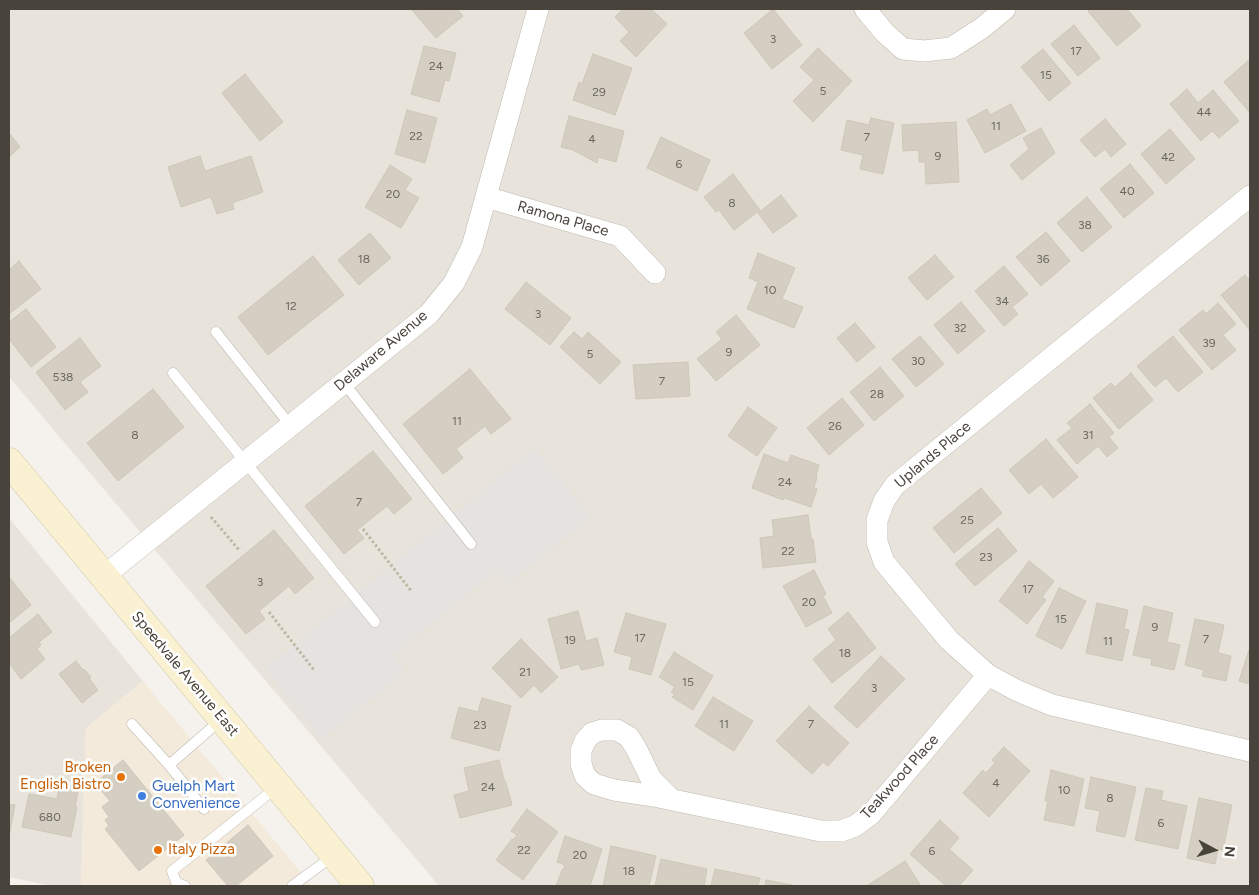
<!DOCTYPE html>
<html>
<head>
<meta charset="utf-8">
<style>
  body { margin:0 }
  #map { position:relative; width:1259px; height:895px; overflow:hidden; background:#f5f2ed; font-family:Figtree,sans-serif }
  canvas { display:block }
  .frame { position:absolute; inset:0; border:10px solid #49443b; pointer-events:none }
  .north { position:absolute; left:1189px; top:825px; width:50px; height:50px; -webkit-text-stroke:4px #fff; paint-order:stroke; rotate:96deg; font-size:14px; font-weight:700; line-height:20px; text-align:center; color:#49443b }
  .north::after { content:''; display:block; margin:auto; width:18px; height:22px; background:#49443b; clip-path:polygon(50% 0,100% 100%,50% 72%,0 100%) }
</style>
</head>
<body>
<div id="map">
<canvas width="1259" height="895"></canvas>
<div class="frame"></div>
<div class="north">N</div>
</div>
<script>
const ctx = document.querySelector('canvas').getContext('2d');
ctx.lineJoin = 'round';
function paint(path, color) {
  ctx.fillStyle = color;
  ctx.fill(path, 'evenodd');
}
function poly(rows) {
  const path = new Path2D();
  for (const r of rows) {
    path.moveTo(r[0], r[1]);
    for (let i = 2; i < r.length; i += 2) path.lineTo(r[i], r[i + 1]);
  }
  return path;
}
function stroke(path, color, width, dash) {
  ctx.strokeStyle = color;
  ctx.lineWidth = width;
  ctx.lineCap = dash ? 'butt' : 'round';
  ctx.setLineDash(dash || []);
  ctx.stroke(path);
}
function label(font, color, halo, rows, align = 'center') {
  ctx.font = font + ' Figtree,sans-serif';
  ctx.lineWidth = 5;
  ctx.setLineDash([]);
  ctx.textBaseline = 'middle';
  ctx.strokeStyle = halo;
  ctx.fillStyle = color;
  for (const [text, x, y, turn = 0] of rows) {
    ctx.save();
    ctx.translate(x, y);
    ctx.rotate((+turn || 0) * Math.PI / 180);
    ctx.textAlign = isNaN(turn) ? turn : align;
    if (halo) ctx.strokeText(text, 0, 0);
    ctx.fillText(text, 0, 0);
    ctx.restore();
  }
}
paint(poly([
  [9,9,1250,9,1250,886,439,886,9,377],
  [9,518,143,681,86,728,81,886,51,886,9,877]
]), '#e8e4dc');
paint(poly([
  [143,681,312,886,81,886,86,728]
]), '#f3eadb');
paint(poly([
  [535,448,591,517,508,584,497,570,393,655,405,671,322,739,265,669]
]), '#e4e3e0');
const building = poly([
  [411,9,457,9,463,16,436,38,411,9],
  [623,9,651,9,667,24,636,57,620,41,629,32,615,17,623,9],
  [773,9,802,45,772,69,744,33,773,9],
  [1091,9,1127,9,1141,26,1117,46,1088,11,1091,9],
  [1074,25,1100,58,1078,76,1051,44,1074,25],
  [424,46,456,53,449,81,445,80,439,102,411,94,424,46],
  [818,48,852,81,813,122,793,101,814,80,800,67,818,48],
  [1043,49,1071,83,1049,101,1021,67,1043,49],
  [593,54,632,68,615,115,573,100,579,82,582,84,593,54],
  [1250,59,1250,113,1224,82,1250,59],
  [245,74,283,122,260,141,222,93,245,74],
  [1187,89,1198,103,1213,90,1239,121,1219,138,1212,131,1201,141,1170,104,1187,89],
  [1011,104,1026,131,985,153,967,120,987,109,990,115,1011,104],
  [407,110,437,118,425,163,395,154,407,110],
  [569,116,624,131,616,162,598,157,597,163,573,150,561,147,569,116],
  [871,118,894,123,883,174,860,169,863,155,841,150,847,120,869,125,871,118],
  [1105,119,1126,144,1111,157,1105,149,1095,157,1080,140,1105,119],
  [956,122,959,182,926,184,925,162,919,162,919,150,903,151,902,125,956,122],
  [1041,128,1055,153,1022,180,1010,165,1029,149,1023,138,1041,128],
  [1170,129,1195,159,1166,184,1141,154,1170,129],
  [9,133,20,147,9,157,9,133],
  [661,137,710,160,697,191,647,168,661,137],
  [200,156,205,171,251,156,263,192,232,203,234,209,217,214,211,197,181,207,168,167,200,156],
  [1130,164,1154,193,1124,218,1100,189,1130,164],
  [390,165,412,179,405,190,419,198,401,228,365,207,390,165],
  [733,174,760,210,734,230,719,210,716,212,704,197,733,174],
  [781,195,797,216,773,233,758,213,781,195],
  [1087,197,1112,227,1082,252,1057,223,1087,197],
  [1046,232,1070,261,1041,286,1016,257,1046,232],
  [370,233,391,258,359,285,338,260,370,233],
  [758,253,795,268,782,299,803,307,794,328,747,309,758,282,749,278,758,253],
  [935,255,954,277,927,300,908,278,935,255],
  [313,256,344,295,268,355,238,317,313,256],
  [19,261,41,289,9,314,9,270,19,261],
  [1004,266,1028,294,1012,307,1018,314,1004,326,975,291,1004,266],
  [1245,275,1248,279,1250,277,1250,330,1221,295,1245,275],
  [526,282,571,318,550,345,505,309,526,282],
  [961,302,985,331,958,354,934,325,961,302],
  [1218,303,1236,324,1223,335,1236,350,1212,370,1179,330,1203,310,1206,314,1218,303],
  [26,309,56,347,31,367,9,339,9,322,26,309],
  [736,315,760,345,716,381,697,359,722,339,716,332,736,315],
  [855,323,875,347,857,362,837,338,855,323],
  [574,332,582,339,588,332,621,362,600,384,560,347,574,332],
  [920,336,944,364,916,387,892,359,920,336],
  [1173,336,1203,372,1178,392,1166,378,1155,387,1137,366,1173,336],
  [80,338,101,366,80,382,88,392,65,410,36,372,80,338],
  [688,362,690,396,636,399,633,365,688,362],
  [880,367,904,396,874,421,850,392,880,367],
  [470,369,511,419,491,434,485,426,456,449,463,458,443,474,403,424,470,369],
  [1131,373,1153,400,1119,429,1093,398,1111,383,1115,387,1131,373],
  [153,389,184,427,118,481,87,443,153,389],
  [842,398,864,425,829,455,807,428,842,398],
  [1090,404,1114,433,1109,437,1118,448,1107,457,1098,446,1077,464,1057,440,1072,428,1067,423,1090,404],
  [748,407,777,428,757,456,728,436,748,407],
  [1046,439,1078,477,1053,498,1041,484,1029,494,1009,470,1046,439],
  [373,451,412,499,394,514,387,506,357,530,364,538,344,554,305,506,373,451],
  [764,454,788,463,791,455,819,465,816,476,817,477,814,488,817,489,811,507,784,498,783,500,752,488,764,454],
  [981,488,1002,513,954,553,933,528,981,488],
  [808,515,811,539,813,539,816,562,763,568,760,538,774,536,772,520,808,515],
  [998,528,1017,551,975,586,955,564,998,528],
  [274,530,314,578,295,594,289,586,259,611,265,619,246,634,206,586,274,530],
  [1029,561,1054,581,1042,597,1046,600,1027,624,999,601,1029,561],
  [814,570,826,594,823,596,832,613,806,627,783,586,814,570],
  [9,577,31,605,9,623,9,577],
  [1059,588,1086,601,1062,649,1036,636,1059,588],
  [1097,603,1128,610,1124,629,1129,630,1122,661,1086,653,1097,603],
  [1144,606,1173,613,1167,642,1180,645,1174,670,1151,665,1152,659,1133,655,1144,606],
  [578,611,586,641,597,638,604,665,581,670,579,664,561,669,548,619,578,611],
  [848,612,876,648,832,683,813,659,836,640,828,629,848,612],
  [626,613,666,624,651,675,629,669,632,657,614,652,626,613],
  [38,614,52,632,39,642,41,645,37,649,45,659,21,679,9,663,9,638,38,614],
  [1195,619,1224,625,1218,653,1231,656,1226,681,1202,676,1204,670,1185,665,1195,619],
  [521,639,558,677,541,693,534,685,521,698,492,668,521,639],
  [1250,647,1250,684,1239,681,1250,647],
  [674,652,713,676,693,710,672,697,675,694,671,692,675,687,659,677,674,652],
  [881,656,905,679,857,728,834,707,881,656],
  [76,661,83,670,84,669,91,677,89,678,98,690,82,703,59,674,76,661],
  [713,697,753,721,734,751,695,726,713,697],
  [482,698,511,706,499,751,451,738,459,707,478,712,482,698],
  [809,706,849,743,828,766,823,762,812,774,776,741,809,706],
  [1004,747,1030,771,989,817,963,793,983,770,986,773,995,763,992,760,1004,747],
  [123,760,184,835,139,871,105,829,109,826,105,820,109,817,102,807,110,801,95,783,123,760],
  [499,760,505,783,506,783,512,805,460,818,454,795,469,791,464,768,499,760],
  [1051,770,1084,779,1074,826,1044,820,1048,801,1045,801,1051,770],
  [1091,777,1136,787,1125,837,1096,831,1100,811,1085,808,1091,777],
  [59,787,78,791,75,807,77,807,71,837,22,827,29,794,57,799,59,787],
  [1146,788,1163,791,1161,800,1187,806,1178,849,1135,840,1146,788],
  [1199,798,1232,805,1223,850,1218,849,1215,864,1187,858,1199,798],
  [9,804,15,805,9,837,9,804],
  [527,809,558,832,523,880,496,860,512,839,513,840,517,835,511,831,527,809],
  [940,820,959,838,949,849,973,870,959,886,946,886,910,854,940,820],
  [248,825,273,856,236,886,228,886,206,860,248,825],
  [565,836,602,849,590,886,556,886,562,870,563,870,565,865,557,862,565,836],
  [611,846,656,856,649,886,603,886,611,846],
  [661,859,707,869,704,886,655,886,661,859],
  [905,861,921,886,869,886,868,885,905,861],
  [715,869,760,878,758,886,711,886,715,869],
  [766,880,797,886,765,886,766,880]
]);
paint(building, '#d5cfc3');
stroke(building, '#cfc7b7', 1);
const service = poly([
  [216,332,290,425],
  [173,373,375,622],
  [344,383,471,544],
  [132,724,169,765],
  [204,809,169,765,222,719],
  [185,886,176,882,172,871,277,787],
  [292,886,333,856]
]);
const minor = poly([
  [865,9,885,33,903,49,924,51,951,48,982,28,1005,9],
  [1250,196,895,485,884,501,877,520,877,542,884,562,949,640,988,675,1018,691,1052,705,1250,751],
  [486,197,620,236,655,273],
  [104,576,429,314,454,283,472,247,538,9],
  [671,799,651,779,637,750,629,737,617,730,602,730,592,733,585,741,581,751,581,764,585,776,594,784,614,790,654,796,821,831,841,831,855,826,871,814,988,675]
]);
const secondary = poly([
  [9,462,278,786,360,886]
]);
stroke(service, '#bfbab0', 11);
stroke(minor, '#bfbab0', 22);
stroke(secondary, '#cfc5a2', 29);
stroke(poly([
  [211,517,240,551],
  [363,529,412,592],
  [269,612,314,670]
]), '#bfb6a3', 3, [2.5, 2.5]);
stroke(service, '#fff', 10);
stroke(minor, '#fff', 21);
stroke(secondary, '#f9f1d2', 28);
for (const [x, y, r, color] of [
  [121,777,5,"#e8710a"],
  [142,796,5,"#3f7fe0"],
  [158,850,5,"#e8710a"]
]) {
  const dot = new Path2D();
  dot.arc(x, y, r, 0, 2 * Math.PI);
  ctx.fillStyle = color;
  ctx.fill(dot);
  stroke(dot, '#fff', 2);
}
label('12px', '#6c675d', null, [
  ["3",773,39],
  ["17",1076,51],
  ["24",436,66],
  ["15",1046,75],
  ["5",823,91],
  ["29",599,92],
  ["44",1204,112],
  ["11",996,126],
  ["22",416,136],
  ["7",867,137],
  ["4",592,139],
  ["9",938,156],
  ["42",1168,157],
  ["6",679,164],
  ["40",1127,191],
  ["20",393,194],
  ["8",732,203],
  ["38",1085,225],
  ["18",364,259],
  ["36",1043,259],
  ["10",770,290],
  ["34",1002,301],
  ["12",291,306],
  ["3",538,314],
  ["32",960,328],
  ["39",1209,343],
  ["9",729,352],
  ["5",590,354],
  ["30",918,361],
  ["538",63,377],
  ["7",662,381],
  ["28",877,394],
  ["11",457,421],
  ["26",835,426],
  ["8",135,435],
  ["31",1088,435],
  ["24",785,482],
  ["7",359,502],
  ["25",967,520],
  ["22",788,551],
  ["23",986,557],
  ["3",260,582],
  ["17",1028,589],
  ["20",809,602],
  ["15",1061,619],
  ["9",1155,627],
  ["17",640,638],
  ["7",1206,639],
  ["19",570,640],
  ["11",1108,641],
  ["18",845,653],
  ["21",525,672],
  ["15",688,682],
  ["3",874,688],
  ["11",724,724],
  ["7",811,724],
  ["23",480,725],
  ["4",996,783],
  ["24",488,787],
  ["10",1064,790],
  ["8",1110,798],
  ["680",50,817],
  ["6",1161,823],
  ["22",524,850],
  ["6",932,851],
  ["20",580,855],
  ["18",629,871]
]);
label('15px', '#49443b', '#fff', [
  ["Ramona Place",563,219,16],
  ["Delaware Avenue",381,351,-40],
  ["Uplands Place",933,455,-40],
  ["Speedvale Avenue East",185,674,50],
  ["Teakwood Place",900,777,-48]
]);
label('15px', '#c56008', '#fff', [
  ["Broken",111,768],
  ["English Bistro",111,785],
  ["Italy Pizza",168,850,"left"]
], 'right');
label('15px', '#366cbe', '#fff', [
  ["Guelph Mart",152,787],
  ["Convenience",152,804]
], 'left');
</script>
</body>
</html>
